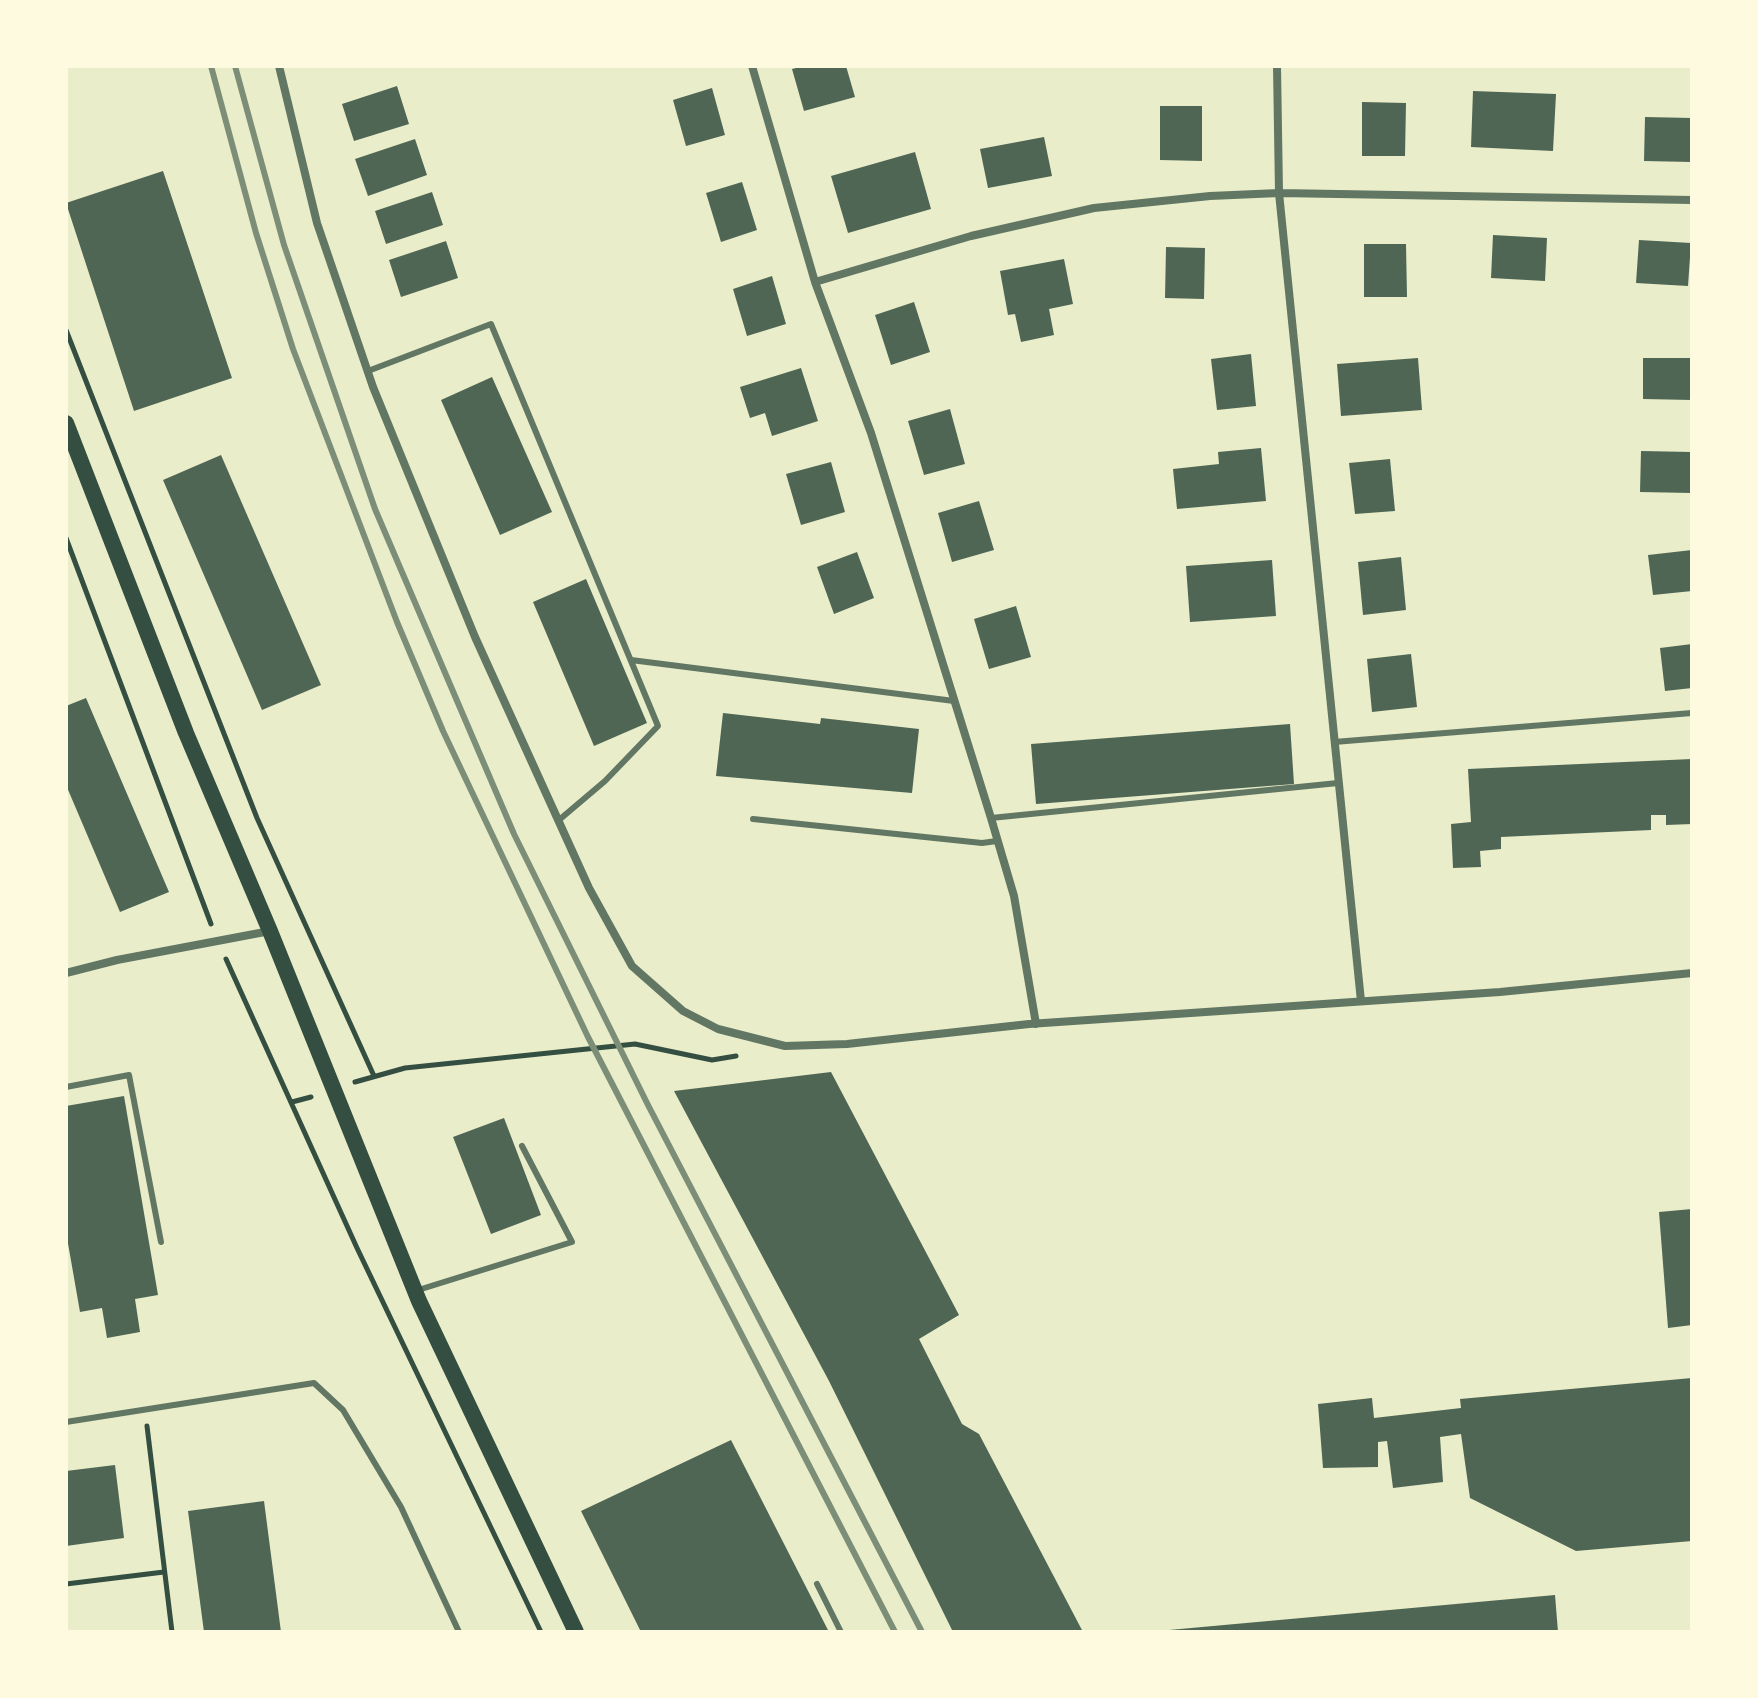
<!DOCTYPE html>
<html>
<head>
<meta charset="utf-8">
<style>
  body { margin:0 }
  #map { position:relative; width:1758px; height:1698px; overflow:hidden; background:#e9edc9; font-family:Lato,sans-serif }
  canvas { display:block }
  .frame { position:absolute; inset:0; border:68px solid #fefae0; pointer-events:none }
</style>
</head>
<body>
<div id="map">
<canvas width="1758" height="1698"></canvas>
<div class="frame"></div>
</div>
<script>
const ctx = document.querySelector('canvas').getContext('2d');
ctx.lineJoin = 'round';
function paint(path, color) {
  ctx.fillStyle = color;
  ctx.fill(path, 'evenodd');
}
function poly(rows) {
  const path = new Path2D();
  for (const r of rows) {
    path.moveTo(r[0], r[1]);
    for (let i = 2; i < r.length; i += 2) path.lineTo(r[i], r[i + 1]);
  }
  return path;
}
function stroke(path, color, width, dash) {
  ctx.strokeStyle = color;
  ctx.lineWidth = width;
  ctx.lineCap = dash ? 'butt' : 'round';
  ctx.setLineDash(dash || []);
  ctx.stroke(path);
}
paint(poly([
  [804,66,846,66,855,97,804,111,792,69],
  [397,86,409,124,354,141,342,104],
  [712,88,725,135,686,146,673,100],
  [1473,91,1556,94,1553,151,1471,147],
  [1362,102,1406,103,1405,156,1362,156],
  [1160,106,1202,106,1202,161,1160,160],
  [1645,117,1692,118,1692,162,1644,161],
  [1044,137,1052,176,988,188,980,149],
  [415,139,427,175,368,196,355,159],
  [915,152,931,209,848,233,831,176],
  [163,171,232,378,134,411,66,203],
  [742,182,757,230,721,242,706,193],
  [432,192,443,225,386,244,375,211],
  [1493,235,1547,238,1545,281,1491,278],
  [1639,240,1691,243,1688,286,1636,283],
  [446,241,458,278,401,297,389,260],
  [1364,244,1406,244,1407,297,1364,297],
  [1166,247,1205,248,1204,299,1165,298],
  [1064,259,1073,304,1049,309,1054,335,1021,342,1015,314,1008,315,1000,271],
  [772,276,786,324,747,336,733,289],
  [914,302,930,352,891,365,875,315],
  [1251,354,1256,406,1217,410,1211,359],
  [1418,358,1422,410,1341,416,1337,364],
  [1643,358,1692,358,1692,400,1643,399],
  [801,368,818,421,772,436,765,413,750,418,740,387],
  [492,377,552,512,500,535,441,400],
  [950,409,965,464,924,475,908,421],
  [1261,448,1266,501,1177,509,1173,469,1219,464,1218,452],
  [1641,451,1692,452,1692,493,1640,492],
  [221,455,321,685,262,710,163,480],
  [1390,459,1395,511,1355,514,1349,463],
  [831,462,845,512,801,525,786,474],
  [979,501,994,550,952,562,938,513],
  [1692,550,1692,591,1653,595,1648,555],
  [857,552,874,598,834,614,817,567],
  [1401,557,1406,610,1363,615,1358,562],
  [1272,560,1276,616,1190,622,1186,566],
  [586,579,647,723,594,746,533,602],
  [1016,606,1031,657,989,669,974,619],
  [1692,644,1692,688,1665,691,1660,648],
  [1411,654,1417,707,1372,712,1367,659],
  [86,698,169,892,120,912,66,785,66,706],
  [723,713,820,724,821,718,919,729,912,793,716,776],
  [1290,724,1294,784,1036,804,1031,744],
  [1692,759,1692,824,1666,825,1666,815,1651,815,1651,830,1501,837,1501,849,1480,851,1481,867,1453,868,1451,824,1471,822,1468,769],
  [831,1072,959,1315,919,1339,962,1424,979,1434,1083,1632,953,1632,829,1381,674,1091],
  [124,1096,158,1295,135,1299,140,1332,107,1338,102,1308,80,1312,66,1232,66,1106],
  [504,1118,541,1215,491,1234,453,1137],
  [1692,1209,1692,1325,1668,1328,1659,1212],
  [1692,1378,1692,1541,1576,1551,1470,1498,1461,1434,1440,1437,1443,1482,1393,1488,1387,1441,1378,1442,1378,1467,1323,1468,1318,1404,1372,1398,1374,1418,1461,1408,1460,1399],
  [731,1440,829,1632,641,1632,581,1511],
  [115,1465,124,1538,66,1546,66,1471],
  [264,1501,281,1632,204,1632,188,1511],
  [1555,1595,1558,1632,1169,1632,1169,1630]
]), '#4f6655');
stroke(poly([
  [66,330,257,818,374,1076],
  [66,538,211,924],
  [226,959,357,1248,541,1632],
  [355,1082,405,1068,635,1044,712,1060,736,1056],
  [292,1102,311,1097],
  [147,1426,172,1632],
  [66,1584,164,1572]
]), '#344e41', 5);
stroke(poly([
  [368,371,491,324,658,726,605,781,559,820],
  [631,660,954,701],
  [1334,742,1692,713],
  [991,818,1338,783],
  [753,819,982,843,997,841],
  [66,1087,129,1075,161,1242],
  [415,1291,572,1242,522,1146],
  [66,1422,314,1383,343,1410,401,1507,459,1632],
  [817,1584,841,1632]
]), '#617663', 6);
stroke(poly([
  [279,66,317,223,373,387,475,637,589,888,632,966,683,1011,718,1029,785,1046,847,1044,1029,1024,1500,992,1692,973],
  [752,66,815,282,871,433,991,818,1014,896,1036,1024],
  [1277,66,1279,193,1361,1001],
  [815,282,971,236,1094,208,1210,196,1279,193,1692,200],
  [66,973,117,960,270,931]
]), '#617663', 8);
stroke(poly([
  [66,423,186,733,270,931,419,1301,576,1632]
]), '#344e41', 16);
stroke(poly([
  [211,66,256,233,293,349,397,622,443,731,588,1037,895,1632],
  [235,66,284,245,375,509,514,834,648,1105,922,1632]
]), '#7c8e77', 6);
</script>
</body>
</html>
